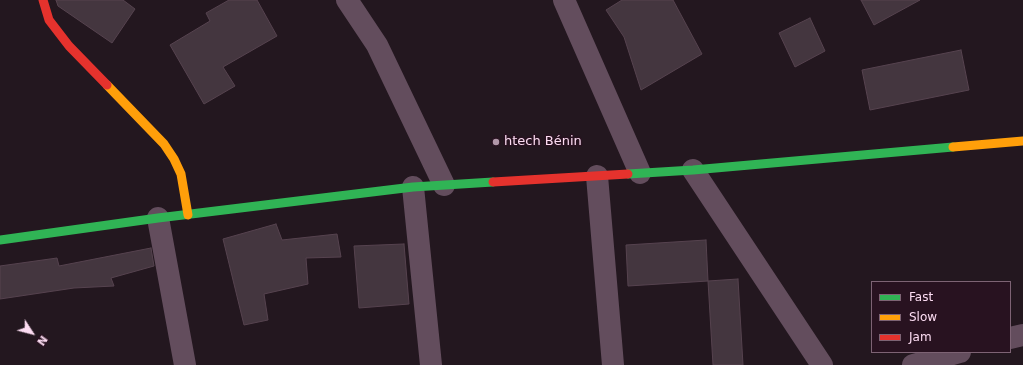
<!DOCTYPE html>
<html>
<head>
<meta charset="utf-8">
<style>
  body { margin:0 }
  #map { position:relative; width:1023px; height:365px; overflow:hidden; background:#23171f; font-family:"DejaVu Sans",sans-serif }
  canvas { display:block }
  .legend { position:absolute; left:871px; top:281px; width:140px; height:72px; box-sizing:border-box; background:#281220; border:1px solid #7d6374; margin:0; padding:5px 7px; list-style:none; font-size:12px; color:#fcdcf2 }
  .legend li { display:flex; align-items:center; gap:8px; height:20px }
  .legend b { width:20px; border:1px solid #7d6374 }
  .north { position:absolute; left:12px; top:313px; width:40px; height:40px; -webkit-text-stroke:3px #281220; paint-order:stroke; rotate:126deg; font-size:11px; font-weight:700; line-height:16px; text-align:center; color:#fcdcf2 }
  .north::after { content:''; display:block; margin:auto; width:14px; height:18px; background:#fcdcf2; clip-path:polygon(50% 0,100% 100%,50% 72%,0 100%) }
</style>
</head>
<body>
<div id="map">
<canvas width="1023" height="365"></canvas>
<ul class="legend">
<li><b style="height:5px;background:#30b455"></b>Fast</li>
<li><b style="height:5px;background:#ff9f0a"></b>Slow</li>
<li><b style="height:5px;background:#e5322d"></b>Jam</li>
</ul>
<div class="north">N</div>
</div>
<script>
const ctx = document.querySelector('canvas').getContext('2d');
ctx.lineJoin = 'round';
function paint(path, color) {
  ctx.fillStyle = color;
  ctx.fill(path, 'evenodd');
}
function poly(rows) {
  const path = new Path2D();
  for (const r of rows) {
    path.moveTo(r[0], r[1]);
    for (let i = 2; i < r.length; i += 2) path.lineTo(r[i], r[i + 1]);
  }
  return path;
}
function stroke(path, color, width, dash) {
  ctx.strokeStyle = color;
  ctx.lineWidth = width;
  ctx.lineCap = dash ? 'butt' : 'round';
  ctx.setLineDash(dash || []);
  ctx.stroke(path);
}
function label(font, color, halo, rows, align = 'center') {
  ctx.font = font + ' "DejaVu Sans",sans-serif';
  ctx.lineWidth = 3;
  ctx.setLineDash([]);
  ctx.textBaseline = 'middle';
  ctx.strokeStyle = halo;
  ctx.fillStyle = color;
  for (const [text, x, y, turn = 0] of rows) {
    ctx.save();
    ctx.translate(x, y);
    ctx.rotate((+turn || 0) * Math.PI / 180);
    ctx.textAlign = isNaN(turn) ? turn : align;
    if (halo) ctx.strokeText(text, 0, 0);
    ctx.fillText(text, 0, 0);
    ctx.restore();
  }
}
const building = poly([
  [56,0,123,0,135,9,112,43,58,6,56,0],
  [229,0,257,0,277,36,223,67,235,86,204,104,170,45,210,21,206,13,229,0],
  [622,0,673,0,702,54,641,90,624,37,606,10,622,0],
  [861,0,920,0,874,25,861,0],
  [810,18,825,51,795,67,779,33,810,18],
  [961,50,969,90,870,110,862,70,961,50],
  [276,224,282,240,337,234,341,257,306,258,308,284,264,294,268,320,244,325,223,239,276,224],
  [706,240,708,281,628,286,626,245,706,240],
  [404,244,409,304,359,308,354,246,404,244],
  [151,248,154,266,111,278,114,286,74,288,0,299,0,266,57,258,59,266,151,248],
  [738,279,743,365,713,365,708,281,738,279]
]);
paint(building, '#44363f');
stroke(building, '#56434f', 1);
stroke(poly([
  [347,0,377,45,444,185],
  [564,0,640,173],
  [693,170,822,365],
  [597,176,613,365],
  [413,187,431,365],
  [158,218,185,365],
  [1010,338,1023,335],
  [913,365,960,352]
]), '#634d5d', 22);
stroke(poly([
  [628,174,693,170,953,147],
  [0,240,158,218,413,187,493,182]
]), '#30b455', 9);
stroke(poly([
  [107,85,164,144,174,159,181,174,188,215],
  [953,147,1023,141]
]), '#ff9f0a', 9);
stroke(poly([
  [43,0,49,20,69,46,107,85],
  [493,182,628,174]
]), '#e5322d', 9);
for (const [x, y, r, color] of [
  [496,142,4,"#b097a8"]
]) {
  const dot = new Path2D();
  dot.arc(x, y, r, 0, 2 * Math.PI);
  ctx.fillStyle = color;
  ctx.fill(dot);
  stroke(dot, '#281220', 1.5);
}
label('13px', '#fcdcf2', '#281220', [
  ["htech Bénin",504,142]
], 'left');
</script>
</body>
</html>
